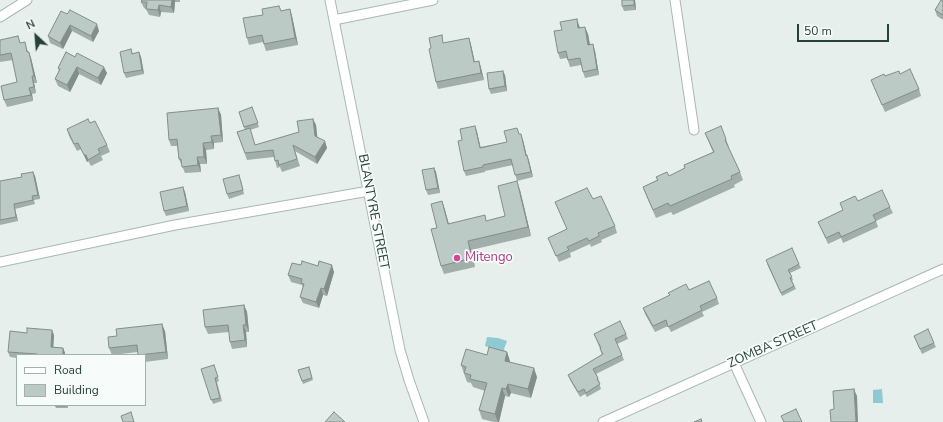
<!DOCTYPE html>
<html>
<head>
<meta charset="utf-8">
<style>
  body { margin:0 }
  #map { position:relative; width:943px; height:422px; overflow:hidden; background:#e6efeb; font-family:"Nunito Sans",sans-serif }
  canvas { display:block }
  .legend { position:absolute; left:16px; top:354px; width:130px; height:52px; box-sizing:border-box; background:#f7fbf9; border:1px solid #a3b1ad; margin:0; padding:5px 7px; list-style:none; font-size:12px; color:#24423a }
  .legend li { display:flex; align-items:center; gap:8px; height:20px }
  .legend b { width:20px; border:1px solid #a3b1ad }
  .north { position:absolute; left:16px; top:16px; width:40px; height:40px; -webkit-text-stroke:3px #f7fbf9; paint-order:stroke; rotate:334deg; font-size:11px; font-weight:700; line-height:16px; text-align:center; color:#24423a }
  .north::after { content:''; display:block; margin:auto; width:14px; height:18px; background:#24423a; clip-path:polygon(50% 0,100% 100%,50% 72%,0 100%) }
  .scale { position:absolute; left:797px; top:24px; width:92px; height:18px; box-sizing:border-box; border:2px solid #24423a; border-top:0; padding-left:5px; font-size:12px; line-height:14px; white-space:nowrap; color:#24423a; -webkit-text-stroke:3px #f7fbf9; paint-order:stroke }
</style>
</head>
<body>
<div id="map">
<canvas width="943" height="422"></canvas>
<ul class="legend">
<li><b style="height:5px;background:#fff"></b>Road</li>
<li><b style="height:11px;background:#bbcac4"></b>Building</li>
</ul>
<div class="north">N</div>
<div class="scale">50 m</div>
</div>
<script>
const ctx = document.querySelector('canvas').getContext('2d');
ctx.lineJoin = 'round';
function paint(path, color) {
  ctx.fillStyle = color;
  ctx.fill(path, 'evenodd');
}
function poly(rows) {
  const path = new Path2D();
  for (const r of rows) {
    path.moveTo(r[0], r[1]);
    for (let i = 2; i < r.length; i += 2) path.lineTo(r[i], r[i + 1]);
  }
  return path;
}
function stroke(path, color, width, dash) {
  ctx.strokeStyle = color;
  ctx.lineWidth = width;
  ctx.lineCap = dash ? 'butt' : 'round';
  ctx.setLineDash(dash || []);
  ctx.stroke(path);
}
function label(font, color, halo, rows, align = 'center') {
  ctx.font = font + ' "Nunito Sans",sans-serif';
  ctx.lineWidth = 3.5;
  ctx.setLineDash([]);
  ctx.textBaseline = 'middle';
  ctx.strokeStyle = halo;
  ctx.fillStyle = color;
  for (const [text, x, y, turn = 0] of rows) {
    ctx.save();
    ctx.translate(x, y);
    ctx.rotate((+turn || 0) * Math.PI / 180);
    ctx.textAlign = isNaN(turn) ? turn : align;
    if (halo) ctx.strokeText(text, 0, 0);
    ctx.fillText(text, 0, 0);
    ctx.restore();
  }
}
paint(poly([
  [487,337,498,338,507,341,504,349,505,351,500,353,499,350,485,346],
  [882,389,883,403,873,403,873,390]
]), '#8ec9d4');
const street = poly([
  [330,0,400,350,409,380,424,422],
  [675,0,694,130],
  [0,17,27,0],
  [334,20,433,0],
  [0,262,175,225,369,191],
  [734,363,761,422],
  [603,422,943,269]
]);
stroke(street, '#a8b8b2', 11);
stroke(street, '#fff', 9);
paint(poly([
  [142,0,180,0,180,2,175,2,174,13,161,12,160,17,149,15,146,9,144,8,141,2],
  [622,0,635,0,636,10,624,11,622,6],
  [943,1,943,20,937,16,935,10],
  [290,9,292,16,298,45,266,51,263,42,249,45,247,38,281,11],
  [67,14,99,31,93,42,72,31,63,49,50,43,48,36],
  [579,25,580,28,588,34,590,45,595,51,599,75,585,78,583,72,581,65,570,67,567,58,560,59,558,53,562,30],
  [469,38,471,45,475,62,479,61,481,68,484,80,438,89,436,82,445,43],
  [0,40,21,43,25,42,28,52,31,58,37,83,34,83,36,93,32,94,33,101,7,107,4,100,17,82,13,60,0,62],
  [131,49,133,54,139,52,141,57,144,74,126,78,124,73],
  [66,52,107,73,101,85,79,74,70,92,58,86,55,79,59,71,58,68],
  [900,74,919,89,921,96,885,112,871,80,885,76],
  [505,75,507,91,491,94,489,89],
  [252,107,259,127,250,130,255,145,299,132,313,119,316,125,317,137,327,148,317,164,295,151,300,166,282,172,280,167,277,168,274,157,247,160,237,132,245,130,239,112],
  [218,108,221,115,223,142,214,143,214,149,206,150,207,164,200,164,201,172,185,173,179,159,177,146,171,146,169,140],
  [90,123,107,145,110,152,101,156,103,160,91,166,88,161,87,162,81,149,77,151,69,136,67,129],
  [475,126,477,132,480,147,507,142,519,134,523,140,527,156,529,161,533,177,517,181,513,165,485,171,485,172,466,176,464,171,462,140],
  [705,133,726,139,729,147,728,148,740,172,743,180,734,185,735,187,673,215,671,212,656,218,646,195,643,187,657,180,656,177,669,176,685,168,684,165,713,152],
  [434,168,436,172,440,193,428,195,426,190],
  [35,176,40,199,34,200,35,204,15,209,18,221,0,225,0,181],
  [241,180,244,194,229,199,227,194],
  [520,190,531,236,471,250,475,267,444,274,441,266,437,228,442,201,445,210,449,224,487,221,505,216],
  [185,192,189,211,166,216,164,211],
  [593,199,615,226,617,233,601,240,602,242,591,247,590,244,570,253,571,257,559,262,548,238,567,229,555,202],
  [858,201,890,207,893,213,876,221,878,227,843,243,841,238,828,244,818,222,843,210,840,203],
  [767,264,799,264,801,268,790,273,793,280,792,281,796,289,782,296],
  [301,265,334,272,327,296,323,295,319,308,303,303,300,297,303,288,302,285,291,282,288,275],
  [689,290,717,298,719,304,702,312,704,316,671,332,668,326,655,332,645,314,643,308],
  [244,305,247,312,249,332,246,332,247,347,232,349,230,342,229,332,208,334,205,327],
  [165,331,168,359,145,362,145,355,138,352,112,355,109,348],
  [594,334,626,334,628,339,617,344,624,360,596,374,598,378,600,383,599,383,601,389,587,397,585,394,580,397,570,380,568,375,602,355,600,349],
  [54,335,53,347,63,348,65,353,65,355,17,355,17,358,10,357,8,352],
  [914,336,934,343,936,347,922,354],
  [507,352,510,362,537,377,531,398,511,393,509,397,505,396,499,422,494,422,482,419,479,410,485,391,473,387,471,383,467,382,461,365,487,355],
  [214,365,219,381,217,382,222,401,213,404,201,369],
  [309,367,313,380,303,384,298,370],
  [55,405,68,405,68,408,56,408]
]), '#a1aea9');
paint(poly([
  [172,0,175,0,175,2,174,13,171,7],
  [634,0,635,0,636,10,634,5],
  [159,5,161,12,160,17,158,10],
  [290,9,292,16,298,45,295,38],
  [577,19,579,25,581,35,578,28],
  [97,24,99,31,93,42,91,36],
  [70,25,72,31,63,49,60,43],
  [585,27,588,34,591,51,588,45],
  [469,38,471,45,476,69,474,62],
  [593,44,595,51,599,75,597,69],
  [29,52,31,58,37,83,34,76],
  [139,52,141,57,144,74,142,70],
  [479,61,481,68,484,80,481,73],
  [77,67,79,74,70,92,67,85],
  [104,67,107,73,101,85,98,78],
  [503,71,505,75,507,91,505,86],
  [32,76,34,83,36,93,34,87],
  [29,88,32,94,33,101,31,95],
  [218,108,221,115,223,142,221,135],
  [313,119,316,125,318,143,315,136],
  [475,126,477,132,482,153,480,148],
  [521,134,523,140,528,162,526,156],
  [211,136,214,143,214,149,212,142],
  [325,141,327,148,317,164,315,157],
  [203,143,206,150,207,164,204,157],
  [84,155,86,155,88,161,87,162],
  [527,155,529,161,533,177,531,172],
  [197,157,200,164,201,172,198,165],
  [434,168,436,172,440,193,438,188],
  [33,172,35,176,40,199,38,195],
  [517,181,520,190,531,236,528,227],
  [183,187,185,192,189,211,187,206],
  [442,201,445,210,451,233,448,224],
  [14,204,15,209,18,221,16,217],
  [468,241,471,250,475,267,472,258],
  [332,265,334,272,327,296,324,289],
  [321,288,323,295,319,308,316,302],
  [244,305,247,312,249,332,246,325],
  [162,324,165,331,168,359,166,352],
  [243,325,246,332,247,347,245,340],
  [52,330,54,335,53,352,51,347],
  [63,348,65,353,65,355,63,355],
  [507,352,510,361,508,369,505,361],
  [534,368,537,377,531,398,528,389],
  [508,384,511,393,509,397,506,389],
  [502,388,505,396,499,422,498,422,495,414],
  [854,389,857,396,858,422,856,422]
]), '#838d89');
const building = poly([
  [142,0,172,0,171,7,159,5,158,10,146,9,147,2,141,2,142,0],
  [622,0,634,0,634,5,622,6,622,0],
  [941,0,943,1,943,15,935,10,941,0],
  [279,6,281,11,290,9,295,38,264,44,262,35,247,38,243,18,263,15,262,9,279,6],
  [70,10,97,24,91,36,70,25,60,43,48,36,61,11,67,14,70,10],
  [577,19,578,28,585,27,588,45,593,44,597,69,583,72,580,58,568,60,566,51,558,53,554,31,562,30,560,22,577,19],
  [442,35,443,43,469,38,474,62,479,61,481,73,436,82,429,49,431,48,429,38,442,35],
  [18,36,20,43,25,42,27,52,29,52,34,76,32,76,34,87,29,88,31,95,4,100,1,86,17,82,11,53,0,55,0,40,18,36],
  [131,49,132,54,139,52,142,70,124,73,120,52,131,49],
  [66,52,75,57,77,53,104,67,98,78,77,67,67,85,55,79,60,69,58,68,66,52],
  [910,69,919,89,882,105,871,80,884,74,885,76,899,71,900,74,910,69],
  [503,71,505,86,489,89,487,73,503,71],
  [252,107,258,123,244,127,239,112,252,107],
  [218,108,221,135,211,136,212,142,203,143,204,157,197,157,198,165,182,167,181,159,179,159,177,139,169,140,167,113,218,108],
  [88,119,90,123,95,121,107,145,98,149,100,153,88,160,86,155,84,155,78,143,74,144,67,129,88,119],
  [313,119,315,136,325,141,315,157,293,145,297,159,279,165,278,160,275,161,273,150,245,153,237,132,250,128,255,145,299,132,297,121,313,119],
  [475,126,480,148,507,142,504,131,517,128,519,134,521,134,526,156,527,155,531,172,515,175,511,159,483,165,483,167,464,171,458,141,462,140,460,129,475,126],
  [721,126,726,139,725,140,740,172,731,176,732,179,670,206,668,203,653,210,643,187,658,180,656,177,667,172,669,176,685,168,684,165,714,152,705,133,721,126],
  [434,168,438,188,426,190,422,170,434,168],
  [33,172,38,195,32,196,33,200,14,204,16,217,0,220,0,181,22,177,21,174,33,172],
  [239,175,243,190,227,194,223,179,239,175],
  [517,181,528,227,468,241,472,258,441,266,431,229,437,228,431,204,442,201,448,224,485,215,486,221,505,216,498,186,517,181],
  [183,187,187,206,164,211,160,192,183,187],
  [587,188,593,199,601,196,615,226,598,233,599,236,589,241,587,238,567,247,569,250,556,256,548,238,567,229,555,202,587,188],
  [882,190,890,207,873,215,876,221,841,237,839,232,826,238,818,222,843,210,840,203,855,196,858,201,882,190],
  [792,248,799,264,788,270,792,277,790,278,794,286,781,293,766,260,792,248],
  [302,261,318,266,319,261,332,265,324,289,321,288,316,302,300,297,304,284,301,283,302,279,288,275,292,263,301,265,302,261],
  [709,281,717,298,700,306,702,310,668,327,666,320,653,326,643,308,670,295,668,293,686,284,689,290,709,281],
  [244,305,246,325,243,325,245,340,230,342,228,325,205,327,203,310,244,305],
  [620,321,626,334,615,339,622,355,593,369,598,378,597,379,600,384,586,393,584,389,578,392,568,375,603,354,600,349,601,348,594,334,620,321],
  [162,324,166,352,138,355,137,345,109,348,108,337,117,336,116,329,162,324],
  [27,328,52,330,51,347,63,348,63,355,37,355,37,354,8,352,10,331,27,333,27,328],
  [928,329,934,343,920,349,914,336,928,329],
  [489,347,507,352,505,361,534,368,528,389,508,384,506,389,502,388,495,414,479,410,487,383,470,379,471,375,464,373,466,367,461,365,466,349,487,355,489,347],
  [214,365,218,377,215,378,220,398,211,400,201,369,214,365],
  [309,367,312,378,302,381,298,370,309,367],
  [854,389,856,422,831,422,830,410,834,409,833,391,854,389],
  [55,405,67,405,67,406,55,406,55,405],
  [796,409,802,422,784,422,781,416,796,409],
  [131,412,134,422,123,422,121,416,131,412],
  [334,412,345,422,325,422,334,412],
  [701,419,702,422,694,422,701,419]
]);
paint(building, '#bbcac4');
stroke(building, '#838d89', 1);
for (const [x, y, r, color] of [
  [457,258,4,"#d1479c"]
]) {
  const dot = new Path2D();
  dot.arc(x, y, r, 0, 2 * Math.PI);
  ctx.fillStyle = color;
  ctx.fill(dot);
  stroke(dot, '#f7fbf9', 1.5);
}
label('13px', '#24423a', '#f7fbf9', [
  ["BLANTYRE STREET",373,212,79],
  ["ZOMBA STREET",773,345,-24]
]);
label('13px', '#b23c85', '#f7fbf9', [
  ["Mitengo",465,258]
], 'left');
</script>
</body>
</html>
